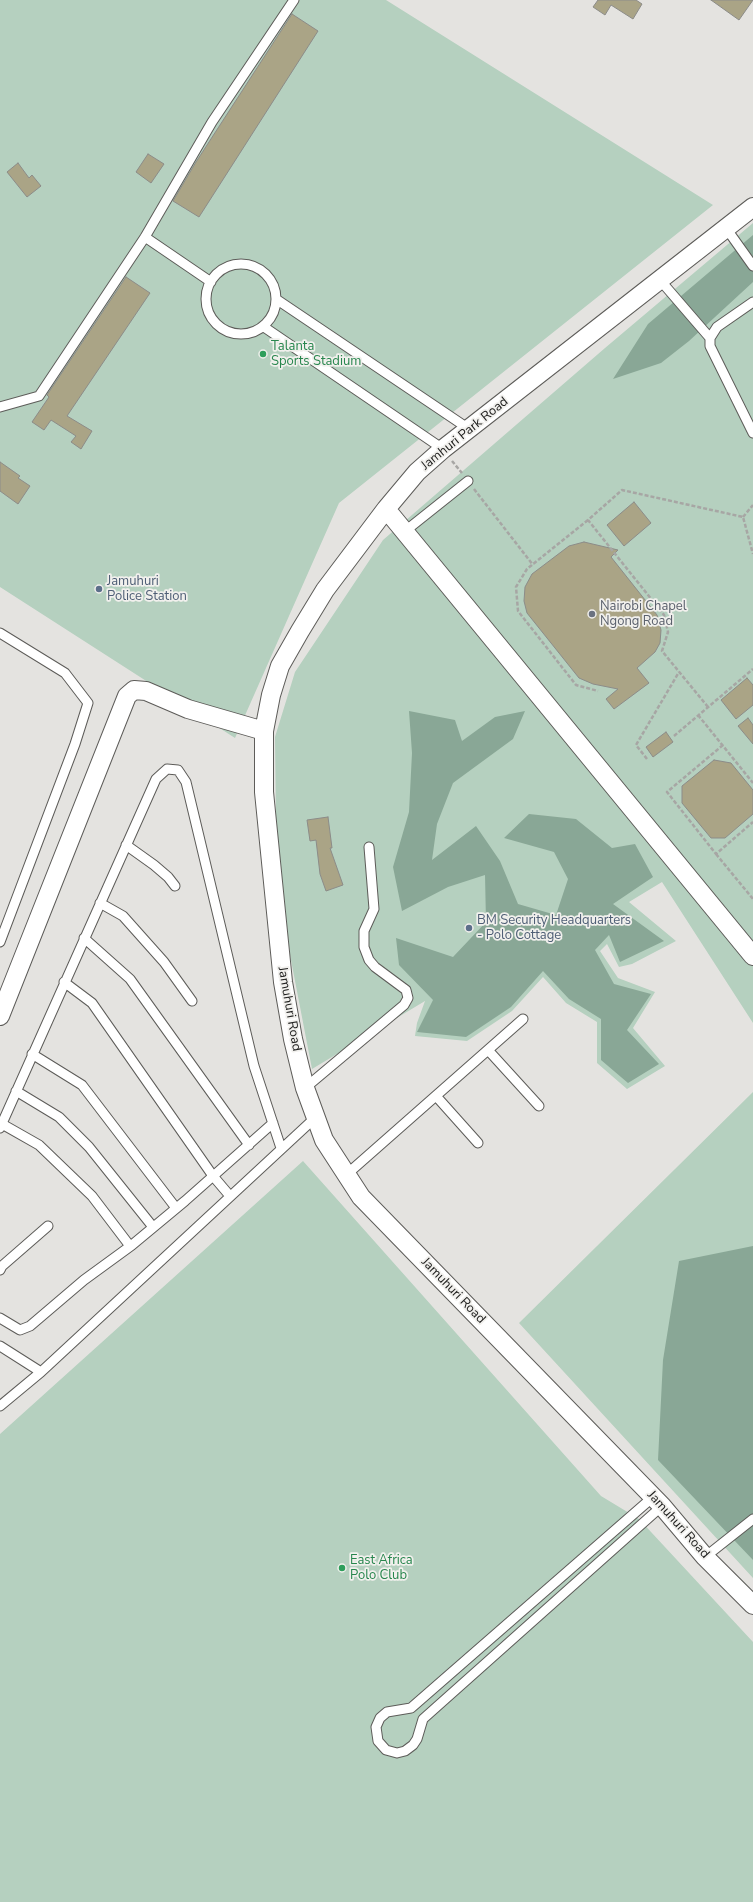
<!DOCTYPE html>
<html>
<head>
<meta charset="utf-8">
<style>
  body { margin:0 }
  canvas { display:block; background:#e4e3e0 }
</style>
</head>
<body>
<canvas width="753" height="1902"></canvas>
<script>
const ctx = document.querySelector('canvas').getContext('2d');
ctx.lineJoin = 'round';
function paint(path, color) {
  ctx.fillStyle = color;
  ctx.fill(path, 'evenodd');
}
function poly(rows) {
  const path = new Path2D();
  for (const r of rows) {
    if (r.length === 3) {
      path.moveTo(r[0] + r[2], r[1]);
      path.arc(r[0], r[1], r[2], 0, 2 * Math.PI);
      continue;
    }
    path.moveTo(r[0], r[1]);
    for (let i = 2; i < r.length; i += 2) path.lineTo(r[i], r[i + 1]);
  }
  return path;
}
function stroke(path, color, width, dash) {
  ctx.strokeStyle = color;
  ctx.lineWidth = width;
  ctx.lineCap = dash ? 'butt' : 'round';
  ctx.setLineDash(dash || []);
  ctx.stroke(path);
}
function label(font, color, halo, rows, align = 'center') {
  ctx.font = font + ' "Nunito Sans",sans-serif';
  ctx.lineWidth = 3.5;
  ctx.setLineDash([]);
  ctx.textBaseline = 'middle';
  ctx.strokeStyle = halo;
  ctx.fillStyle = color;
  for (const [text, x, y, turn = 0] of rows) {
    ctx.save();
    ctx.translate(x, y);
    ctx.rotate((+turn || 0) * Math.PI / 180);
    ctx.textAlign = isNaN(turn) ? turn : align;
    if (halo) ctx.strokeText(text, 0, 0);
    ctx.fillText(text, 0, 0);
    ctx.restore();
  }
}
paint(poly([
  [0,0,386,0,713,205,339,503,235,738,0,587],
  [753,223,753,1023,662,882,629,902,676,941,632,964,619,967,607,944,600,951,618,978,655,992,633,1028,665,1066,627,1089,597,1063,597,1022,566,1003,543,977,512,1011,467,1041,415,1036,417,1023,425,1001,312,1069,290,955,276,821,275,737,295,672,383,540,605,348],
  [753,1092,753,1578,519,1323],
  [303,1161,601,1496,639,1519,753,1642,753,1902,0,1902,0,1434]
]), '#b5d0bf');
paint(poly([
  [753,235,753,282,689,341,661,363,613,379,648,324],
  [409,711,455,720,462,741,495,717,525,711,513,739,453,783,437,824,432,860,476,826,500,861,518,904,556,915,568,879,554,852,504,838,529,814,576,819,612,848,635,844,653,877,613,904,664,941,620,962,609,935,595,950,614,984,651,994,627,1030,659,1064,628,1083,601,1060,601,1019,569,999,543,971,511,1007,466,1037,417,1032,433,1000,399,965,396,938,453,957,486,922,485,875,448,887,402,911,393,867,409,812,412,753],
  [753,1246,753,1560,658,1460,663,1360,679,1261]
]), '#89a796');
const building = poly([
  [598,0,636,0,642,4,633,19,611,5,605,15,593,7,598,0],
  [711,0,753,0,739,20,711,0],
  [292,14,318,31,199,217,173,201,196,162,292,14],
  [148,154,164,164,151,183,136,172,148,154],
  [18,163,29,178,32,175,41,186,27,197,7,172,18,163],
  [126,277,150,293,67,416,92,431,81,449,71,442,76,436,51,420,44,430,32,422,49,397,47,395,126,277],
  [0,462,20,476,18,478,30,486,18,504,0,491,0,462],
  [634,502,651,523,624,546,607,525,634,502],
  [584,542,618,550,611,557,657,615,661,630,660,643,655,652,637,668,649,683,614,709,606,699,618,689,593,684,579,678,527,613,524,601,525,587,532,574,569,546,584,542],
  [747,678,753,685,753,705,736,719,721,700,747,678],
  [748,718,753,725,753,744,738,726,748,718],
  [666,732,673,742,653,757,646,747,666,732],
  [714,760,731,763,753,790,753,814,725,838,711,838,682,803,682,786,714,760],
  [328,817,332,848,330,848,343,885,326,891,320,874,316,840,310,841,307,820,328,817]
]);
paint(building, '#aaa486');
stroke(building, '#8c8c89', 1);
const service = poly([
  [726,228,753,266],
  [145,237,211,282],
  [241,299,35],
  [660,280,710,338],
  [276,299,469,429],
  [753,302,717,327,710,338,710,346,753,433],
  [264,327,443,449],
  [0,407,39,396,145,237,212,122,294,0],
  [404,532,468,481],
  [0,633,65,673,88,703,75,744,0,942],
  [126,845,154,865,168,877,175,886],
  [100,903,123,916,164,962,192,1001],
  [84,938,130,979,249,1145],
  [64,982,92,1003,213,1176,230,1196],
  [488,1050,539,1106],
  [32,1054,82,1085,176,1208],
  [305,1088,404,1005,408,998,406,990,375,967,369,960,364,947,364,931,374,909,369,847],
  [16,1091,59,1117,89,1147,153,1227],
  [436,1096,478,1143],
  [2,1124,39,1145,92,1196,130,1246],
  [0,1128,156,779,167,769,178,770,186,782,254,1066,281,1148],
  [346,1175,523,1019],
  [0,1270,2,1266,48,1226],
  [0,1318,20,1330,30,1326,84,1280,132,1245,185,1201,273,1123],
  [0,1346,41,1372],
  [0,1406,41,1372,316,1117],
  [653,1497,411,1708,387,1712,380,1718,376,1727,378,1741,386,1750,397,1753,405,1751,413,1745,417,1739,423,1719,662,1506],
  [705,1557,753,1519]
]);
const minor = poly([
  [386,509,753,956],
  [264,731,271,695,280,666,300,631,325,590,386,509,417,472,443,449,753,207],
  [0,1016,127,696,134,690,146,691,188,709,264,731,264,792,283,982,293,1039,305,1088,324,1140,361,1197,662,1506,705,1557,753,1605]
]);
stroke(service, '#5d5c59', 11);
stroke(minor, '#5d5c59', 20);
stroke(poly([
  [452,461,462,473],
  [474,489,533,565],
  [743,517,753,505],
  [588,520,527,569,516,587,518,611,576,685,598,691],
  [708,707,662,651,668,632,664,615,588,520,622,490,743,517,753,554],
  [698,715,753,783],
  [674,736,753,669],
  [723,745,667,792,716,854,753,822],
  [647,759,636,745,679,672],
  [716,854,753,899]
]), '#a7a6a4', 2.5, [4, 2]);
stroke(service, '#fff', 9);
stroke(minor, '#fff', 18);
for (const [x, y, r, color] of [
  [263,354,4,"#2e9e5b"],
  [99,589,4,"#5c6f8a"],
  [592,614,4,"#6b7280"],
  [469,928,4,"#5c6f8a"],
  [342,1568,4,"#2e9e5b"]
]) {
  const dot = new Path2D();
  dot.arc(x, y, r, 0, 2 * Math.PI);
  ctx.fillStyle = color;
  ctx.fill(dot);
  stroke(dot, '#f1f0ed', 1.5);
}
label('13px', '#27864d', '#f1f0ed', [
  ["Talanta",271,347],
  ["Sports Stadium",271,362],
  ["East Africa",350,1561],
  ["Polo Club",350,1576]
], 'left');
label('13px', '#20201f', '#f1f0ed', [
  ["Jamhuri Park Road",465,434,-39],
  ["Jamuhuri Road",289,1009,80],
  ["Jamuhuri Road",453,1291,46],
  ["Jamuhuri Road",678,1525,48]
]);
label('13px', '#4e5e75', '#f1f0ed', [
  ["Jamuhuri",107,582],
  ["Police Station",107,597],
  ["BM Security Headquarters",477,921],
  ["- Polo Cottage",477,936]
], 'left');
label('13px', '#5b616d', '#f1f0ed', [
  ["Nairobi Chapel",600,607],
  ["Ngong Road",600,622]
], 'left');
</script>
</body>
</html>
